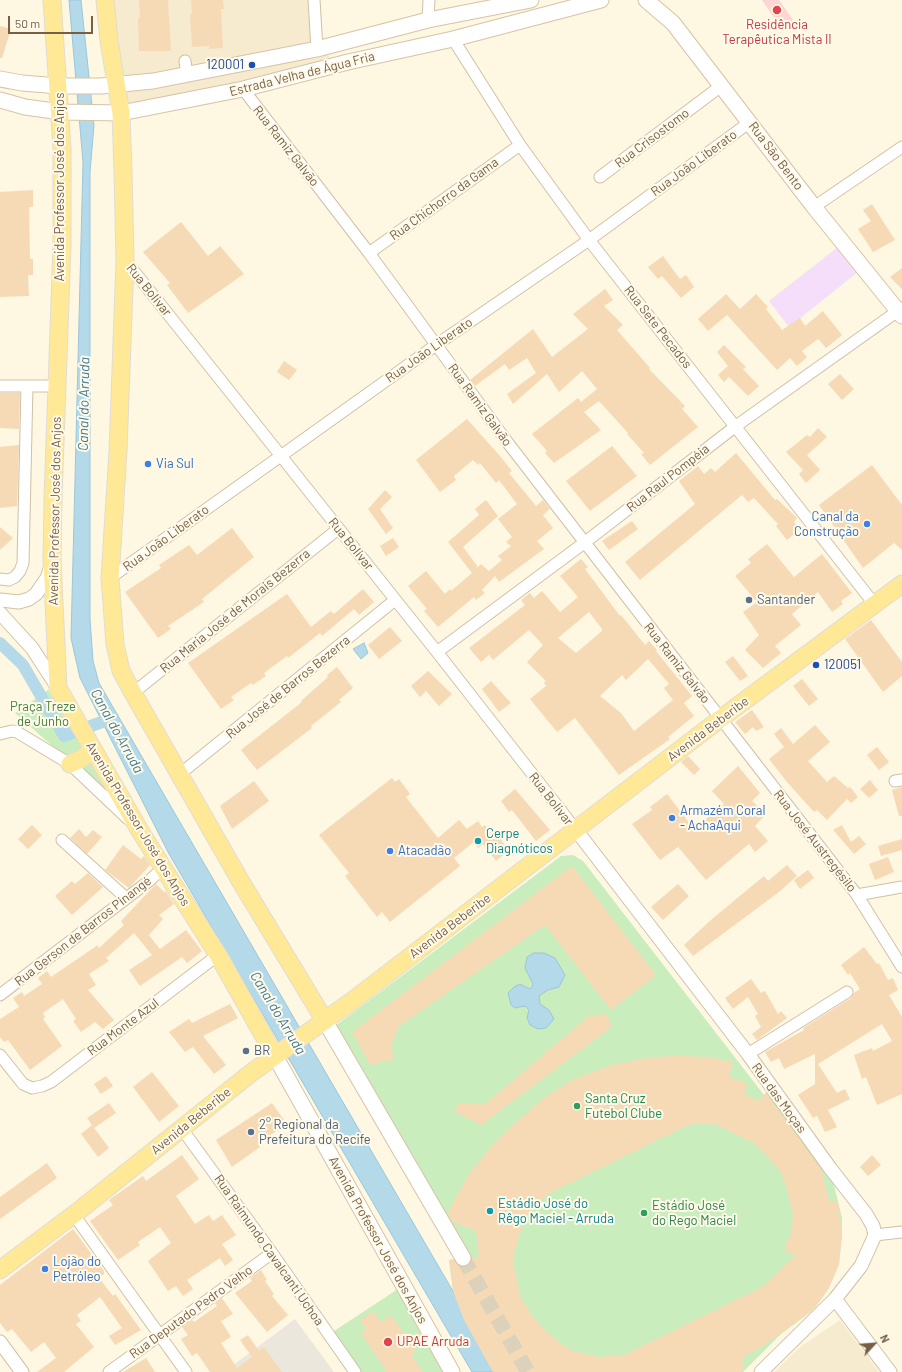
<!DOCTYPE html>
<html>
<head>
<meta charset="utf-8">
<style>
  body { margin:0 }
  #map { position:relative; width:902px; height:1372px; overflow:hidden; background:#fef7e1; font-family:Barlow,sans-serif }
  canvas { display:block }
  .north { position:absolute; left:854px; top:1324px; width:40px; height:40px; -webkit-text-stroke:3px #fffae9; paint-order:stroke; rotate:64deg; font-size:11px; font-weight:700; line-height:16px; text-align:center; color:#775f46 }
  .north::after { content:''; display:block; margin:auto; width:14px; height:18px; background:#775f46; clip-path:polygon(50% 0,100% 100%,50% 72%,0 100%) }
  .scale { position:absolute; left:8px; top:16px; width:85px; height:18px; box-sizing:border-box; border:2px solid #775f46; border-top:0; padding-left:5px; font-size:12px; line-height:14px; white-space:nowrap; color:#775f46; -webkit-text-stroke:3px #fffae9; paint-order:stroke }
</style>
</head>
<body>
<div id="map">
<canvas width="902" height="1372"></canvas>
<div class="north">N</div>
<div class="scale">50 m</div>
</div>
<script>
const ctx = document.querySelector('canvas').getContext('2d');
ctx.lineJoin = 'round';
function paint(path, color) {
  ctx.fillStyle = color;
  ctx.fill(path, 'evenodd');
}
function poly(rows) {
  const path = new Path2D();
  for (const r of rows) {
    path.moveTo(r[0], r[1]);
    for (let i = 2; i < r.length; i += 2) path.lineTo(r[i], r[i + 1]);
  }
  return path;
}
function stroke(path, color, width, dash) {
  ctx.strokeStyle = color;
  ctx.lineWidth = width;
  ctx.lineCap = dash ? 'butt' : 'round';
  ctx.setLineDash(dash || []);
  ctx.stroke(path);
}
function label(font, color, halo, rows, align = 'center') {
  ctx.font = font + ' Barlow,sans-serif';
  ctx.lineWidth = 4;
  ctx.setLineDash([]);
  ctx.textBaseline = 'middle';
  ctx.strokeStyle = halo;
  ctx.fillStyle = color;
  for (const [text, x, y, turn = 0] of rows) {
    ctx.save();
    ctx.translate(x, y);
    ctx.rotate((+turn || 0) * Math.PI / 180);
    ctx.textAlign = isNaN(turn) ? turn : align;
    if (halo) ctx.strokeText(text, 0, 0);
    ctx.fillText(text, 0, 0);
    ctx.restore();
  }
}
paint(poly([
  [113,0,320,0,323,45,333,64,127,112],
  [840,1320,879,1372,774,1372,799,1348]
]), '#f6ebcf');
paint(poly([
  [295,1319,334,1372,224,1372]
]), '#ece7dd');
paint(poly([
  [838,247,858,272,789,327,769,301]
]), '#f4defa');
paint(poly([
  [762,0,779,0,793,20,781,28]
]), '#fdd5d3');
paint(poly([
  [48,690,82,748,82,749,66,758,15,713],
  [88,757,116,799,78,766],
  [573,855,583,861,764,1095,767,1092,801,1135,820,1167,834,1185,842,1218,842,1235,839,1264,829,1288,814,1309,781,1334,743,1372,493,1372,453,1291,449,1260,468,1258,335,1026,561,856],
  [398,1289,446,1372,357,1372,331,1333]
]), '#caedbe');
const water = poly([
  [69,0,81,0,94,125,90,172,90,619,93,661,99,683,500,1372,472,1372,169,854,80,678,71,638,83,162,69,0],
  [364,643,368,653,361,659,353,649,364,643],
  [534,953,544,953,555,958,565,975,559,987,548,990,539,996,540,1004,549,1010,554,1019,546,1028,538,1029,530,1025,527,1018,529,1010,525,1006,515,1008,511,1005,508,993,514,987,520,984,530,989,532,987,533,984,525,968,527,957,534,953]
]);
paint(water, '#b4d9e9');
stroke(water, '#99c7dc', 1);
stroke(poly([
  [0,643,23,665,64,736,110,719]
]), '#b4d9e9', 12);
paint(poly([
  [139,0,168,0,171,51,139,51,138,18,140,18],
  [191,0,223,0,224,9,221,9,223,48,209,49,209,46,192,47,190,14,192,14],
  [0,26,11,29,2,58,0,58],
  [33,190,33,207,29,207,30,259,33,259,33,275,28,275,29,296,0,297,0,192],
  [872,204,895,240,873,252,858,229,871,221,863,210],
  [181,222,208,256,220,246,244,274,188,313,167,285,170,283,143,252],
  [663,256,680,279,686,275,694,287,681,298,662,276,658,279,648,267],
  [902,268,902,289,890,277],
  [605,289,613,300,604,306,623,325,617,330,650,368,649,369,685,406,682,409,698,427,650,465,641,454,644,453,627,434,628,433,599,401,584,412,601,430,554,463,545,453,547,451,532,434,578,398,581,402,597,389,582,371,559,392,547,374,513,404,507,394,536,373,527,358,509,370,505,364,475,386,470,380,533,329,552,357,588,329,573,314],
  [726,294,740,309,756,294,768,307,766,309,782,330,800,318,805,326,823,311,842,335,826,348,818,339,802,351,807,357,797,366,790,358,777,370,727,315,708,331,698,319],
  [724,345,746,367,743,369,759,386,748,396,729,377,724,382,718,375,728,366,717,352],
  [284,361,297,370,289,380,277,372],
  [840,374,854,389,842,400,828,384],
  [0,393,20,393,19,429,0,428],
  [467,419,500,456,512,471,509,473,536,506,543,500,550,509,543,515,553,528,537,541,544,549,499,582,495,576,482,590,485,593,476,600,474,597,438,627,424,611,427,609,408,586,426,571,445,594,450,589,451,591,472,573,448,542,479,515,475,509,486,500,498,516,463,547,478,567,481,564,489,571,502,560,498,556,511,546,506,542,512,537,498,519,517,504,499,480,496,483,480,463,478,465,473,460,454,476,456,480,440,492,416,460],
  [818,428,827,437,807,455,820,470,806,483,799,474,803,470,786,452,807,435,810,437],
  [19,445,17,506,0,508,0,447],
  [612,446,637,476,590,511,566,481],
  [736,453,775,500,777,499,797,518,794,522,800,529,787,540,776,526,778,524,754,498,748,502,742,495,640,580,625,562,695,504,679,481,698,466,704,474,711,468,715,472],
  [872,465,902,505,902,550,894,543,863,568,819,505],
  [385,490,392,497,380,509,393,528,386,534,368,509],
  [632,521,638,529,609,550,602,541],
  [0,527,13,538,0,550],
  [232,528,254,557,202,599,204,602,168,626,171,629,158,638,125,592,161,568,159,565,189,545,197,555],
  [393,538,399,547,386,556,380,546],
  [767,544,794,577,822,554,852,593,841,601,843,604,832,612,818,592,792,614,801,625,775,646,781,653,763,668,745,650,759,635,743,612,757,602,735,576,751,563,748,559],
  [581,559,588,567,585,569,620,616,621,615,645,645,649,641,657,650,656,651,692,696,684,703,694,716,668,737,670,739,619,775,575,718,557,732,530,699,546,686,544,683,546,681,527,662,543,645,529,630,493,660,489,655,481,662,469,648,525,605,521,600,530,593,534,598,542,591,560,612,578,597,560,576],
  [589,612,602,629,602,631,576,653,558,638],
  [648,659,669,684,664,688,673,700,634,731,621,713,600,696,622,675,626,680],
  [363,589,374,602,359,615,354,609,322,636,320,633,288,658,287,656,264,673,266,676,253,685,251,683,231,697,234,700,221,709,188,663,287,594,311,627,331,611,334,614],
  [871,620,902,662,902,676,883,692,845,639],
  [390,627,402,641,379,659,368,645],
  [733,656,748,676,740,681,725,662],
  [337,667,353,688,339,700,341,702,311,726,312,728,257,770,241,750,302,702,301,701,328,677,327,675],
  [428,671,452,694,439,706,426,691,420,697,411,686],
  [802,679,818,699,809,706,793,686],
  [491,681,511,703,499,712,482,689],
  [752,710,764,727,756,731,753,727,745,734,735,722],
  [815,725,830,742,808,761,827,782,834,776,848,788,850,787,858,797,851,803,847,799,827,820,817,810,814,812,787,782,769,759,784,747,774,734,781,728,793,744],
  [877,747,889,762,879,770,867,755],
  [688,756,700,769,694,775,681,762],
  [738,766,760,793,752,801,766,814,755,826,768,841,755,852,749,844,706,880,678,847,660,860,632,824,652,810,650,807,667,794,694,829,724,804,712,791],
  [392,778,395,782,399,779,410,794,406,797,438,838,459,820,467,829,478,821,482,827,485,825,492,834,495,832,509,850,496,861,483,844,478,848,474,842,454,858,460,866,390,922,382,912,377,917,345,876,349,873,319,835],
  [870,780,878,790,869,798,860,789],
  [254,781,269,801,232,829,220,806],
  [902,787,902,816,899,816,892,790],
  [515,789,550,830,536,841,512,810,509,812,501,801],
  [32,825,42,835,28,849,18,839],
  [842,825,851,842,859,836,866,844,854,854,833,830],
  [79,829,86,837,93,830,102,837,87,854,70,838],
  [902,839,902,850,881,856,878,846],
  [123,845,141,859,144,856,150,865,129,888,105,870],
  [888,857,894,872,875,880,869,864],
  [787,865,797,876,779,892,693,956,684,945,712,919,764,876,768,881],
  [572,866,656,975,611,1010,545,925,399,1026,392,1043,393,1059,370,1065,352,1032],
  [808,870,814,878,800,889,794,880],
  [88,873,103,887,72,915,55,896,72,881,75,884],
  [156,884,164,892,166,891,174,904,159,915,163,919,149,935,160,949,186,930,202,951,187,963,182,957,140,986,129,970,152,955,134,933,106,958,109,961,89,974,96,985,88,990,114,1020,103,1029,95,1022,81,1032,73,1021,76,1019,63,999,43,1013,45,1017,43,1019,62,1046,30,1070,8,1040,4,1042,0,1037,0,1019,19,1007,13,998,22,992,24,996,42,984,38,978,47,971,51,977,98,945,99,948,124,925,121,921],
  [678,884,689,896,663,920,651,907],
  [864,947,877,964,879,963,888,980,893,978,898,990,889,995,902,1017,902,1094,877,1105,866,1077,862,1079,854,1055,872,1048,873,1051,892,1041,882,1024,818,1064,837,1093,845,1089,850,1099,828,1110,837,1127,825,1132,817,1116,813,1118,798,1095,815,1084,815,1054,784,1069,779,1058,771,1062,765,1052,804,1030,803,1028,851,998,854,993,860,989,850,973,848,975,841,965],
  [751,979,761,993,765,991,778,1014,781,1011,787,1018,757,1040,752,1034,761,1027,755,1016,758,1014,748,997,733,1009,725,998],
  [230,1004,238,1018,203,1036,226,1065,214,1074,193,1047,185,1052,169,1032,189,1019,192,1023],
  [607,1014,612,1027,481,1125,454,1111,459,1103,485,1104,589,1016],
  [682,1056,708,1057,733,1062,729,1077,747,1083,745,1094,758,1101,766,1093,821,1169,829,1201,838,1202,842,1235,839,1264,829,1288,817,1305,808,1314,766,1344,742,1358,744,1369,739,1372,493,1372,464,1320,453,1291,449,1260,453,1259,458,1266,463,1267,471,1263,472,1258,479,1257,476,1231,453,1222,448,1215,451,1206,469,1174,495,1142,515,1123,544,1098,570,1081,608,1066,651,1057],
  [713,1123,754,1143,768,1157,781,1172,788,1193,793,1214,791,1233,786,1244,786,1252,796,1255,762,1287,624,1355,599,1357,573,1351,564,1346,550,1335,533,1317,520,1296,514,1267,514,1253,520,1232,531,1209,548,1194,678,1130,692,1124],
  [152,1072,179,1106,159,1122,133,1087],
  [106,1076,113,1086,101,1094,94,1084],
  [109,1103,116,1113,94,1128,87,1118],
  [272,1103,287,1124,258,1143,260,1147,232,1167,216,1140],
  [92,1125,109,1148,98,1157,81,1134],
  [182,1155,199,1179,176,1196,195,1224,209,1215,213,1221,222,1215,236,1235,222,1244,233,1260,225,1266,220,1258,187,1280,193,1289,183,1296,176,1286,168,1291,148,1261,171,1243,160,1227,138,1242,140,1245,118,1260,90,1221,113,1205,109,1200,143,1176,146,1181],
  [872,1155,881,1165,868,1176,860,1167],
  [47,1163,57,1178,0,1219,0,1197],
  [73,1229,104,1271,104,1274,99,1278,113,1296,115,1294,141,1330,115,1345,109,1336,122,1328,100,1297,77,1315,81,1321,76,1324,94,1347,64,1372,37,1372,56,1358,44,1342,31,1352,12,1329,7,1332,0,1323,0,1285],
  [261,1270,267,1280,265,1281,274,1294,272,1296,288,1315,267,1332,235,1293,252,1281,250,1278],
  [222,1298,233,1314,221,1321,231,1337,221,1343,237,1368,252,1357,240,1340,248,1335,259,1351,264,1347,282,1372,210,1372,197,1353,192,1356,181,1339,188,1335,182,1327,192,1320,194,1322,217,1306,215,1303],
  [373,1311,381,1322,391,1315,416,1351,411,1354,423,1372,387,1372,361,1333,366,1330,360,1320],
  [146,1358,155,1372,123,1372]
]), '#f6dab6');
stroke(poly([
  [463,1258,528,1372]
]), '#dcd1ba', 15, [15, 8]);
const minor = poly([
  [314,0,317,49],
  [428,20,429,0],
  [453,39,520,145,589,240,875,605],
  [185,61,187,75],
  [243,89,369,253,508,443,857,895,902,967],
  [600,177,721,86],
  [814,207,902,147],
  [369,253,520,145],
  [125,260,437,652,576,830],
  [0,386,57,386],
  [110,578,436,345,589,240,750,122],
  [0,579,9,580,15,577,20,571,23,563,27,386],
  [437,652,584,543,736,426,902,308],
  [133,693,338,529],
  [0,734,12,731,17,732,70,764,128,819],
  [180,774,395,600],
  [895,781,902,780],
  [62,840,126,898],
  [857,895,902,887],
  [0,995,149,881,164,867],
  [748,1054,847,992],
  [0,1055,23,1084,32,1088,42,1086,51,1082,218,955],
  [182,1129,272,1253,355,1372],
  [74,1215,186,1372],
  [875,1235,902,1232],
  [109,1372,272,1253]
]);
const tertiary = poly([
  [0,600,19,602,29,599,36,594,47,578,51,566],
  [0,613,32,648,58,688],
  [576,830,748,1054,830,1168,866,1214,873,1226,875,1235,861,1266,835,1299,761,1372],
  [835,1299,890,1372],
  [0,1342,22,1372]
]);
const secondary = poly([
  [646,0,673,23,814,207,902,316],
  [0,79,22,83,59,86,101,86,153,81,317,49,428,20,531,0],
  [0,100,25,107,61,112,121,113,243,89,348,62,453,39,601,0],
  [325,1021,463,1258],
  [275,1056,452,1372]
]);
const primary = poly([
  [52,0,62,149,62,245,53,498,52,560,58,688,140,831,218,955,275,1056],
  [105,0,109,41,121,113,123,171,125,260,118,451,110,578,115,644,121,671,133,693,241,882,325,1021],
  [70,764,81,759,93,750],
  [0,1270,81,1209,251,1073,352,1001,720,719,902,584]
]);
stroke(minor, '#d0c0a7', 13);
stroke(tertiary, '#d0c0a7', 15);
stroke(secondary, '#d6c3a6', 17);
stroke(primary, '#e1dcd6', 19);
stroke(minor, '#fff', 11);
stroke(tertiary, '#fff', 13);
stroke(secondary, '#fff', 15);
stroke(primary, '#ffe997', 17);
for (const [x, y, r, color] of [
  [777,10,5,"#e0444e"],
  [252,65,4,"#1a4fb4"],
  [148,464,4,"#3f7fe0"],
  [867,524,4,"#3f7fe0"],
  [749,600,4,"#5c6f8a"],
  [816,665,4,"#1a4fb4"],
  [672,818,4,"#3f7fe0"],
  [478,841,4,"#0f9aa8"],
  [390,851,4,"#3f7fe0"],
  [246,1051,4,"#5c6f8a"],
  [577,1106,4,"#2e9e5b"],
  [251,1132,4,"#5c6f8a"],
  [490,1211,4,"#0f9aa8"],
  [644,1213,4,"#2e9e5b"],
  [45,1269,4,"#3f7fe0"],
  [388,1342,5,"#e0444e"]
]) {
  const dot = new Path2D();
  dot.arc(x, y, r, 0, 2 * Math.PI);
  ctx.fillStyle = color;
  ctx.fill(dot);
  stroke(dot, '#fffae9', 1.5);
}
label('13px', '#be3a42', '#fffae9', [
  ["Residência",777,25],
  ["Terapêutica Mista II",777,40],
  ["UPAE Arruda",397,1342,"left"]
]);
label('13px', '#164399', '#fffae9', [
  ["120001",244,65],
  ["120051",824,665,"left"]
], 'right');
label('13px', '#775f46', '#fffae9', [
  ["Estrada Velha de Água Fria",302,74,-14],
  ["Rua Crisostomo",652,138,-37],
  ["Rua Ramiz Galvão",286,146,52],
  ["Rua São Bento",776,156,53],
  ["Rua João Liberato",694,163,-36],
  ["Avenida Professor José dos Anjos",60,187,-90],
  ["Rua Chichorro da Gama",444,199,-36],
  ["Rua Bolivar",149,290,51],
  ["Rua Sete Pecados",658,327,52],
  ["Rua João Liberato",429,350,-35],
  ["Rua Ramiz Galvão",480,405,54],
  ["Rua Raul Pompéia",668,478,-38],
  ["Avenida Professor José dos Anjos",55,511,-89],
  ["Rua João Liberato",166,538,-36],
  ["Rua Bolivar",351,544,51],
  ["Rua Maria José de Morais Bezerra",235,611,-39],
  ["Rua Ramiz Galvão",677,663,52],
  ["Rua José de Barros Bezerra",288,687,-39],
  ["Avenida Beberibe",708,729,-37],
  ["Rua Bolivar",551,799,52],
  ["Avenida Professor José dos Anjos",138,824,59],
  ["Rua José Austregésilo",815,841,52],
  ["Avenida Beberibe",450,926,-37],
  ["Rua Gerson de Barros Pinangé",83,931,-38],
  ["Rua Monte Azul",123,1027,-37],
  ["Rua das Moças",779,1098,54],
  ["Avenida Beberibe",191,1121,-39],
  ["Avenida Professor José dos Anjos",378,1240,61],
  ["Rua Raimundo Cavalcanti Uchoa",269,1250,55],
  ["Rua Deputado Pedro Velho",191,1312,-36]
]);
label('13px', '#366cbe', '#fffae9', [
  ["Via Sul",156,464],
  ["Canal da",859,517,"right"],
  ["Construção",859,532,"right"],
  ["Armazém Coral",680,811],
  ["- AchaAqui",680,826],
  ["Atacadão",398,851],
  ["Lojão do",53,1262],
  ["Petróleo",53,1277]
], 'left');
label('13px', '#4e5e75', '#fffae9', [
  ["Santander",757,600],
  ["BR",254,1051],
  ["2° Regional da",259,1125],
  ["Prefeitura do Recife",259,1140]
], 'left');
label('13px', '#457f3c', '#fffae9', [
  ["Praça Treze",43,707],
  ["de Junho",43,722]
]);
label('13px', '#0d838f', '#fffae9', [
  ["Cerpe",486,834],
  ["Diagnóticos",486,849],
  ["Estádio José do",498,1204],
  ["Rêgo Maciel - Arruda",498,1219]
], 'left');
label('13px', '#27864d', '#fffae9', [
  ["Santa Cruz",585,1099],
  ["Futebol Clube",585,1114],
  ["Estádio José",652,1206],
  ["do Rego Maciel",652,1221]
], 'left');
label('italic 14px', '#407994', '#fffae9', [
  ["Canal do Arruda",84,404,-89],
  ["Canal do Arruda",117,731,61],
  ["Canal do Arruda",278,1013,59]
]);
</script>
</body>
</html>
